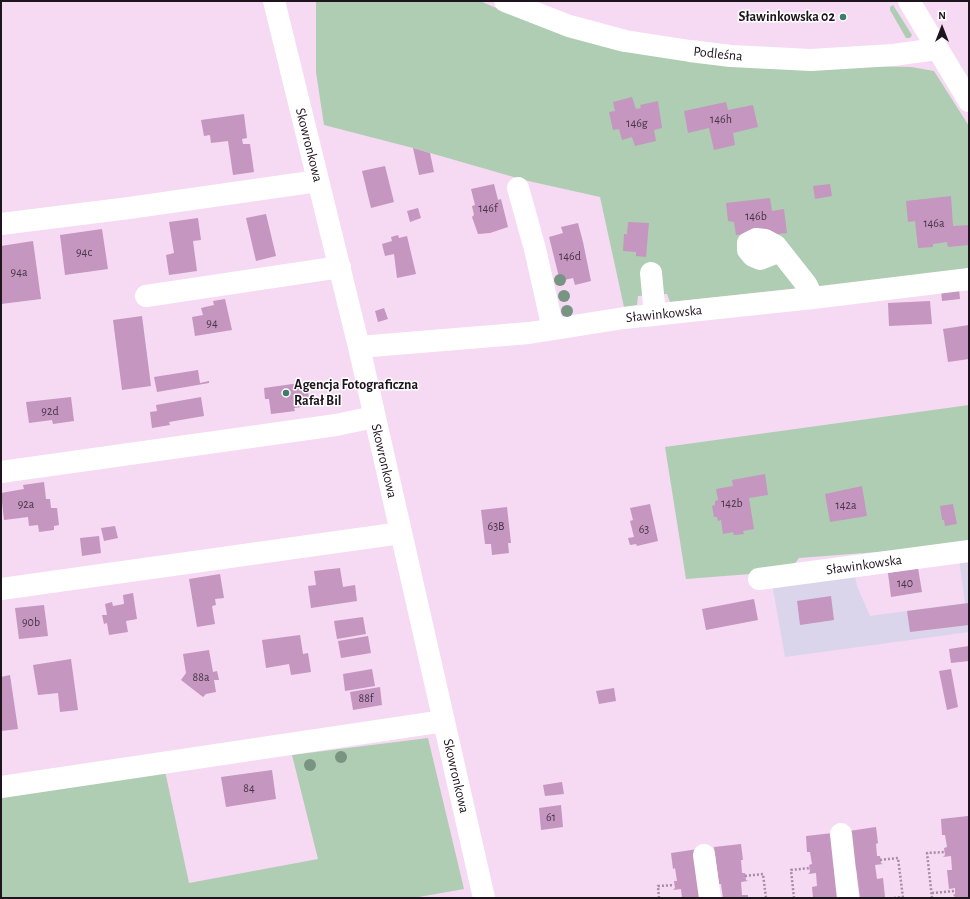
<!DOCTYPE html>
<html>
<head>
<meta charset="utf-8">
<style>
  body { margin:0 }
  #map { position:relative; width:970px; height:899px; overflow:hidden; background:#f6d9f3; font-family:"Alegreya Sans",sans-serif }
  canvas { display:block }
  .frame { position:absolute; inset:0; border:2px solid #1e141d; pointer-events:none }
  .north { position:absolute; left:922px; top:8px; width:40px; height:40px; -webkit-text-stroke:3px #fff; paint-order:stroke; rotate:0deg; font-size:11px; font-weight:700; line-height:16px; text-align:center; color:#1e141d }
  .north::after { content:''; display:block; margin:auto; width:14px; height:18px; background:#1e141d; clip-path:polygon(50% 0,100% 100%,50% 72%,0 100%) }
</style>
</head>
<body>
<div id="map">
<canvas width="970" height="899"></canvas>
<div class="frame"></div>
<div class="north">N</div>
</div>
<script>
const ctx = document.querySelector('canvas').getContext('2d');
ctx.lineJoin = 'round';
function paint(path, color) {
  ctx.fillStyle = color;
  ctx.fill(path, 'evenodd');
}
function poly(rows) {
  const path = new Path2D();
  for (const r of rows) {
    path.moveTo(r[0], r[1]);
    for (let i = 2; i < r.length; i += 2) path.lineTo(r[i], r[i + 1]);
  }
  return path;
}
function stroke(path, color, width, dash) {
  ctx.strokeStyle = color;
  ctx.lineWidth = width;
  ctx.lineCap = dash ? 'butt' : 'round';
  ctx.setLineDash(dash || []);
  ctx.stroke(path);
}
function label(font, color, halo, rows, align = 'center') {
  ctx.font = font + ' "Alegreya Sans",sans-serif';
  ctx.lineWidth = 3;
  ctx.setLineDash([]);
  ctx.textBaseline = 'middle';
  ctx.strokeStyle = halo;
  ctx.fillStyle = color;
  for (const [text, x, y, turn = 0] of rows) {
    ctx.save();
    ctx.translate(x, y);
    ctx.rotate((+turn || 0) * Math.PI / 180);
    ctx.textAlign = isNaN(turn) ? turn : align;
    if (halo) ctx.strokeText(text, 0, 0);
    ctx.fillText(text, 0, 0);
    ctx.restore();
  }
}
paint(poly([
  [969,558,969,632,785,657,771,578,854,569,857,586,870,616,965,603,959,559]
]), '#dbd5eb');
paint(poly([
  [316,1,480,1,510,14,856,66,911,67,934,71,969,126,969,270,836,286,808,287,670,302,667,294,638,296,637,305,624,307,600,197,524,180,413,148,324,125,316,72],
  [893,5,912,35,910,38,906,38,890,10,890,7],
  [969,405,969,545,799,558,789,571,686,579,665,447],
  [428,738,464,889,413,898,1,898,1,794,165,771,189,883,318,859,292,755]
]), '#afcdb3');
paint(poly([
  [632,97,636,109,641,108,640,105,658,101,662,128,654,130,656,141,635,146,632,137,622,140,619,129,613,130,609,112,615,111,613,102],
  [726,102,728,110,753,105,758,127,733,133,735,145,714,150,709,128,688,133,684,111],
  [244,114,247,138,242,139,243,144,250,144,254,172,233,175,228,141,211,143,210,135,204,136,201,120],
  [413,148,430,153,434,172,419,175],
  [385,166,394,202,371,208,362,171],
  [494,184,498,200,501,199,508,227,490,233,478,234,472,217,474,215,472,206,475,205,471,189],
  [830,184,832,196,815,199,813,186],
  [951,196,953,226,969,225,969,245,948,247,947,242,933,244,933,247,918,248,915,221,908,222,906,201],
  [770,198,772,211,784,209,787,233,762,236,762,232,736,235,734,222,728,221,726,203],
  [418,208,421,218,410,222,407,211],
  [266,214,276,256,256,261,246,218],
  [198,218,201,240,193,241,197,271,169,275,166,255,174,253,169,222],
  [628,222,649,223,646,257,636,256,636,252,623,251,624,234,627,234],
  [578,223,583,242,591,281,575,285,573,278,560,281,549,237,563,233,561,227],
  [102,229,108,269,65,275,60,235],
  [398,235,399,238,407,236,416,274,397,278,394,254,385,256,382,244,392,241,391,237],
  [33,241,41,299,1,304,1,246],
  [959,289,960,299,942,301,941,290],
  [225,299,232,330,195,336,192,317,203,315,201,308,214,305,213,301],
  [930,301,932,324,889,326,888,303],
  [384,308,388,319,378,322,375,311],
  [142,316,151,386,122,390,113,320],
  [969,325,969,359,948,362,943,329],
  [198,370,200,383,209,381,209,383,157,392,154,377],
  [307,382,309,399,300,400,301,407,294,408,295,411,271,414,269,399,265,399,264,388],
  [71,397,74,421,53,424,52,420,29,423,26,402],
  [201,397,204,416,169,422,170,425,152,428,150,412,157,411,156,405],
  [765,474,768,495,749,498,754,529,743,531,744,534,734,535,733,532,723,534,721,520,718,521,717,517,714,517,712,506,715,505,715,501,718,500,716,489,733,486,732,480],
  [44,482,46,499,50,499,51,508,57,508,59,525,54,526,54,530,39,532,38,525,29,526,28,517,4,520,1,493,24,489,23,485],
  [862,486,867,516,830,522,825,494],
  [650,504,658,541,637,546,636,544,630,545,628,538,634,537,630,521,633,520,630,508],
  [953,504,957,524,945,526,944,520,942,520,940,506],
  [507,507,511,543,508,543,509,553,492,555,491,544,485,544,481,510],
  [115,526,118,538,104,541,101,528],
  [99,536,101,553,82,556,80,538],
  [340,568,343,587,355,585,357,601,311,608,308,586,316,585,314,571],
  [918,568,922,592,891,597,888,573],
  [220,574,224,598,215,599,216,605,212,606,215,624,197,627,189,579],
  [133,593,137,619,126,621,128,632,109,635,107,623,104,624,102,615,107,615,105,604,112,602,113,606,124,604,123,595],
  [831,596,834,620,800,625,797,601],
  [754,599,758,620,706,630,702,609],
  [969,603,969,625,910,632,907,611],
  [44,605,48,636,19,639,15,608],
  [363,617,366,634,337,639,334,621],
  [300,635,303,654,308,653,311,672,291,675,289,664,266,668,262,640],
  [368,636,371,653,341,658,338,641],
  [969,646,969,661,951,663,949,649],
  [209,650,213,672,217,671,219,680,214,680,216,692,206,694,203,697,181,680,186,673,183,654],
  [71,659,78,710,60,712,58,693,38,695,33,665],
  [372,669,375,686,345,691,343,674],
  [951,669,958,707,947,710,939,671],
  [10,675,18,729,1,731,1,677],
  [380,687,382,705,353,710,350,692],
  [614,688,616,701,599,704,596,691],
  [272,770,276,799,226,807,221,777],
  [562,782,564,794,545,796,543,785],
  [561,805,563,827,541,830,539,808],
  [968,816,969,898,956,898,953,895,955,894,955,888,949,889,947,870,952,870,951,856,943,857,945,855,944,848,947,847,945,835,942,835,941,819],
  [876,827,878,843,876,844,877,856,880,856,881,863,883,864,875,865,877,879,883,878,885,897,860,898,856,868,854,868,849,831],
  [833,833,838,898,813,898,812,887,817,886,816,873,808,874,810,872,809,865,812,864,810,852,807,852,806,836],
  [741,844,743,860,741,860,742,873,745,873,746,880,748,881,741,882,742,895,748,895,748,898,723,898,721,884,719,884,714,847],
  [698,849,701,898,682,898,681,889,673,890,675,888,674,881,677,881,675,868,673,869,671,853]
]), '#c496c0');
stroke(poly([
  [880,860,898,858,903,898],
  [745,876,763,874,766,898],
  [932,893,955,891],
  [659,898,658,886,674,885],
  [794,898,791,870,810,868],
  [894,898,903,897],
  [932,898,927,853,945,852]
]), '#a48ea1', 2.5, [2, 2]);
stroke(poly([
  [274,1,359,347,484,898],
  [505,1,569,26,625,41,690,51,731,56,811,60,893,55,937,49],
  [909,1,969,101],
  [518,188,535,249,553,329],
  [1,224,129,208,318,181],
  [780,251,760,259,753,256,748,250,748,243,756,239,765,240,776,246,780,251,806,284,813,298],
  [651,273,655,315],
  [146,296,340,267],
  [359,347,529,333,624,318,813,298,969,279],
  [1,472,336,425,374,417],
  [759,579,969,551],
  [1,589,401,533],
  [1,787,444,721],
  [841,834,848,898],
  [704,855,710,898]
]), '#fff', 22);
ctx.fillStyle = '#799483';
for (const [x, y] of [
  [560,280],
  [564,296],
  [567,311],
  [341,757],
  [310,765]
]) {
  ctx.beginPath();
  ctx.arc(x, y, 6, 0, 2 * Math.PI);
  ctx.fill();
}
for (const [x, y, r, color] of [
  [843,17,4,"#3e7d6b"],
  [286,393,4,"#3e7d6b"]
]) {
  const dot = new Path2D();
  dot.arc(x, y, r, 0, 2 * Math.PI);
  ctx.fillStyle = color;
  ctx.fill(dot);
  stroke(dot, '#fff', 1.5);
}
label('12px', '#483446', null, [
  ["146h",721,119],
  ["146g",637,123],
  ["146f",488,208],
  ["146b",756,216],
  ["146a",934,223],
  ["94c",84,252],
  ["146d",570,256],
  ["94a",19,272],
  ["94",212,323],
  ["92d",50,411],
  ["142b",732,503],
  ["92a",26,504],
  ["142a",846,505],
  ["63B",496,526],
  ["63",644,529],
  ["140",905,583],
  ["90b",31,622],
  ["88a",201,677],
  ["88f",366,698],
  ["84",249,788],
  ["61",551,817]
]);
label('bold 14px', '#1e141d', '#fff', [
  ["Sławinkowska 02",835,17],
  ["Agencja Fotograficzna",294,385,"left"],
  ["Rafał Bil",294,401,"left"]
], 'right');
label('14px', '#1e141d', '#fff', [
  ["Podleśna",718,54,6],
  ["Skowronkowa",309,145,76],
  ["Sławinkowska",664,314,-6],
  ["Skowronkowa",384,461,77],
  ["Sławinkowska",864,565,-8],
  ["Skowronkowa",456,776,77]
]);
</script>
</body>
</html>
